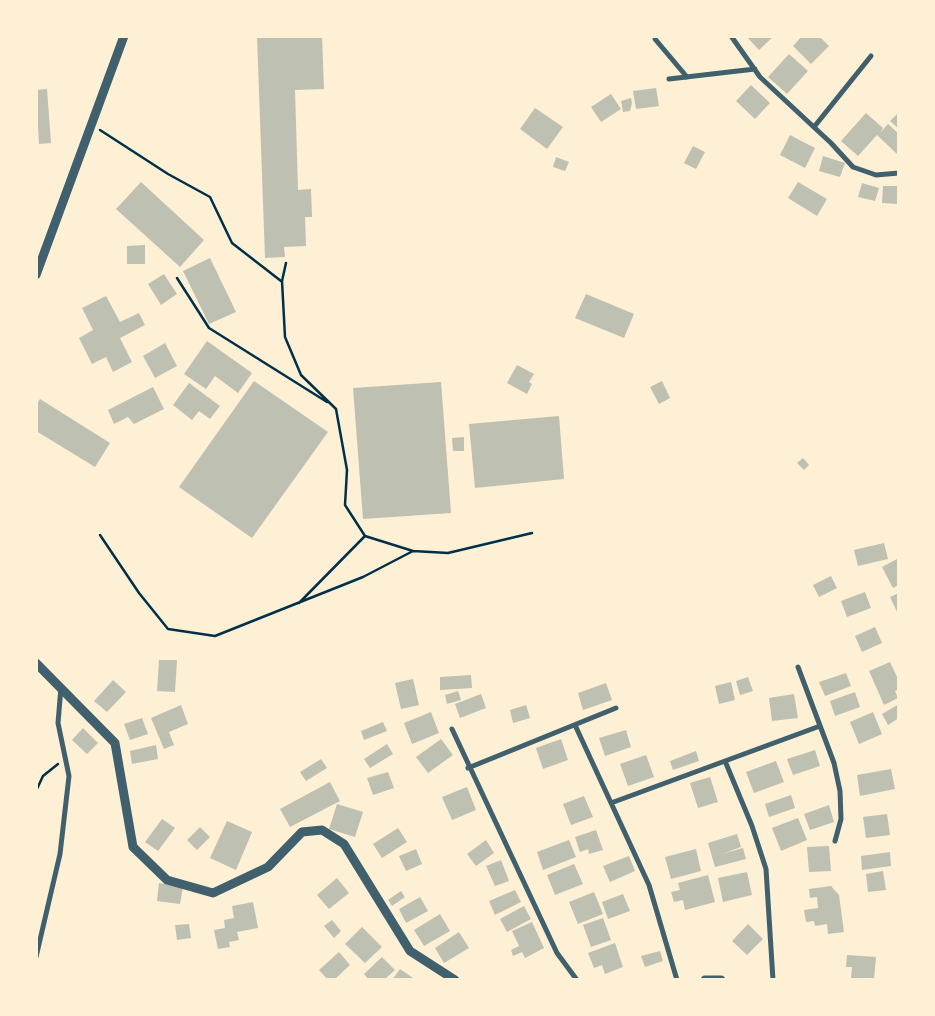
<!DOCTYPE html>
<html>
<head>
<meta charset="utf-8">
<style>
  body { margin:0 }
  #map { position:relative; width:935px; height:1016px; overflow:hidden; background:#fdf0d5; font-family:Ubuntu,sans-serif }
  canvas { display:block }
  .frame { position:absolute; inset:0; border:38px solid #fdf0d5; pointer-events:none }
</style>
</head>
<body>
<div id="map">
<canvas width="935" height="1016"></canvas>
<div class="frame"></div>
</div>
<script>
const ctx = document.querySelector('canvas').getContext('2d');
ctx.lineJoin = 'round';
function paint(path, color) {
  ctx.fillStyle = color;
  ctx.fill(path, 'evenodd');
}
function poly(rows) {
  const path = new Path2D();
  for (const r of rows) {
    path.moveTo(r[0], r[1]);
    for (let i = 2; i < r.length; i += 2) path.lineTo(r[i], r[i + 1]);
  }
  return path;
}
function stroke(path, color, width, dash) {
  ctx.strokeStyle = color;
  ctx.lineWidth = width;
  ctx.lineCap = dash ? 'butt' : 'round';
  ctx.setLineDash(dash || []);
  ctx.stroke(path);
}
paint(poly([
  [257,36,322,36,324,89,295,90,298,190,311,189,312,217,305,217,306,246,284,247,285,257,265,258],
  [746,36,774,36,759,50],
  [802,36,819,36,829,46,811,64,793,46],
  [789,54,808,71,787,94,768,77],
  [751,85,770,103,755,119,736,101],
  [656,88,659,106,636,109,633,91],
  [47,89,51,143,39,144,36,90],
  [611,94,621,109,601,122,591,107],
  [631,98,632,103,630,111,623,112,621,101],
  [535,108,563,127,547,149,520,129],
  [899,112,899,129,890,121],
  [866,113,883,128,880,133,888,124,899,134,899,152,897,154,877,135,858,156,841,141],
  [790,135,815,148,805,168,780,155],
  [693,146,705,152,696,169,684,163],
  [823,156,845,163,840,177,819,171],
  [556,157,569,162,565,171,553,167],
  [141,182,204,240,180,267,116,209],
  [798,182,827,199,817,216,788,198],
  [862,183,879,188,875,201,858,197],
  [883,186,899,186,899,204,882,203],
  [145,245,145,264,127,264,127,246],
  [210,258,236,312,209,324,183,271],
  [164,274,177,294,161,305,148,284],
  [586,294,634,314,624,338,575,318],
  [106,296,120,322,139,313,145,325,120,338,132,362,113,372,106,357,92,364,79,338,93,330,82,308],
  [207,341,252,373,238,393,215,376,206,389,184,374],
  [165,343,177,366,155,378,143,356],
  [517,365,534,374,529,382,532,384,527,394,507,383],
  [254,381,328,432,252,538,179,487],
  [662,381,670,398,659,404,650,387],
  [441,382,451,513,363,519,353,388],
  [189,383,220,406,210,419,199,411,192,420,173,405],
  [153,387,164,409,134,424,128,417,114,424,108,410],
  [40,399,110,443,95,467,36,431,36,405],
  [559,416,564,479,475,488,469,424],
  [464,437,464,451,453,451,452,438],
  [803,458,809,465,804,470,797,463],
  [884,543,888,559,858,566,854,550],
  [899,558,899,585,893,588,882,567],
  [831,576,837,588,819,597,813,585],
  [865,592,871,608,847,617,841,601],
  [899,593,899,616,890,597],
  [875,627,882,643,862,652,855,636],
  [159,660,177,660,175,692,157,691],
  [890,662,899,681,899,689,895,691,898,698,884,705,869,671],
  [846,673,851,686,825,696,819,682],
  [471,675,472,688,440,690,440,677],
  [748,677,753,691,740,695,736,681],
  [413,679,419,705,401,709,395,683],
  [113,680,126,692,107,712,94,701],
  [731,682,735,700,719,704,715,686],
  [606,683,612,700,583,710,578,693],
  [458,691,461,700,447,704,445,695],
  [855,692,860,707,835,716,830,701],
  [481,694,486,708,460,718,455,704],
  [794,694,798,718,772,721,769,698],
  [899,704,899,718,888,725,882,714],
  [181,705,188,724,169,732,174,745,164,749,151,718],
  [526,705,530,718,513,723,510,710],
  [431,712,439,733,412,744,404,723],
  [873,712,882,734,859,744,850,722],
  [142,718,148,734,130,740,124,724],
  [383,722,387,731,364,740,361,731],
  [83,728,98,743,87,754,72,740],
  [626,730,631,747,605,756,599,738],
  [441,739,453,755,428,773,416,757],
  [561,739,568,760,543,769,536,748],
  [387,744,393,754,370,768,364,759],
  [156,745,158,759,132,764,130,751],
  [815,750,820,766,793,775,787,759],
  [696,751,699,761,673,770,670,761],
  [646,755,654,777,628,786,620,764],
  [321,759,327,768,306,781,300,772],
  [776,761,784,782,754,793,746,772],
  [891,769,895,789,860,796,857,775],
  [388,772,394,788,373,795,367,778],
  [710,777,718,802,698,808,690,783],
  [330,782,340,801,290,827,280,809],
  [467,787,476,810,452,820,442,797],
  [791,795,795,808,769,817,765,804],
  [584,796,593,817,571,825,563,804],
  [337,804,363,812,355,837,329,829],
  [829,805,834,822,810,830,804,814],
  [887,814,890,835,866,838,863,817],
  [798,818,807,840,781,851,772,828],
  [162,819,175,828,158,851,145,842],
  [227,821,252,832,236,870,210,858],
  [200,827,210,837,197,850,187,840],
  [398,828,407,842,382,858,373,844],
  [596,830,603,850,589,854,588,849,580,852,575,837],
  [737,834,741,847,722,854,743,848,746,859,715,867,708,843],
  [486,840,494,853,476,866,467,854],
  [569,840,576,857,543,870,537,852],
  [829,846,831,871,809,872,807,847],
  [416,849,422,864,406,871,399,856],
  [696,849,701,871,671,879,665,857],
  [890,852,891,866,862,870,861,856],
  [629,856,635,871,610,882,603,866],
  [501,860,509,881,495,886,486,866],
  [574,864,583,884,555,895,547,875],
  [883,871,886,890,868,892,866,874],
  [747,872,752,895,723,902,718,878],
  [708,875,715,902,685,910,683,900,674,902,671,892,680,890,678,883],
  [337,878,349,893,329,909,317,895],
  [159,883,183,887,180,904,157,901],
  [831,886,839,895,844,932,828,934,827,924,815,926,814,921,806,922,804,910,818,908,817,897,810,898,809,889],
  [515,890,521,902,495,915,489,901],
  [401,891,405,897,392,906,388,900],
  [594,892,603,914,578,924,569,902],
  [623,894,630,911,608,919,602,902],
  [420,897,428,911,406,923,399,909],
  [253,902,258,928,237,932,239,940,229,942,230,947,218,949,214,930,225,928,224,920,234,918,232,906],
  [524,906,531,919,507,932,500,919],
  [440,914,450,931,424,946,414,930],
  [603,918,611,940,591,947,583,925],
  [332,920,341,931,334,938,324,926],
  [532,922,544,948,525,958,522,952,513,956,511,950,519,946,512,931],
  [189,924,191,938,177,940,175,925],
  [748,924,763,939,747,955,732,941],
  [362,927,382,947,365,963,345,944],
  [459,932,469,948,444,963,435,948],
  [615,943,623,967,605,974,602,965,594,968,588,953],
  [660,951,663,961,645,967,641,956],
  [339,952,350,965,334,980,328,980,319,970],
  [847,955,876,957,874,980,851,979,852,967,846,967],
  [382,957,395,970,384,980,369,980,364,974],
  [400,969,416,980,392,980]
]), '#bec0b2');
stroke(poly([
  [100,130,168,174,210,197,232,243,281,281],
  [286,263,282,281,285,337,301,375,336,409,347,470,345,505,365,536,413,551,448,553,532,533],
  [177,278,209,328,327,402],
  [100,535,139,593,168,629,215,636,363,577,413,551],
  [299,603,365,536],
  [36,791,43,776,58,764]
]), '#003049', 2.5);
stroke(poly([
  [731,36,760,77,831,143,853,167,876,175,899,173],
  [655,39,687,77],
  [669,79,755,69],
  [814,127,871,56],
  [798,667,834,763,840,791,841,819,835,841],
  [575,725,649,885,677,980],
  [452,729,557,953,577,980],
  [725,761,752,826,766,869,773,980],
  [468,768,616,708],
  [611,803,820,726],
  [36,957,60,854,69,776,58,723,61,687]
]), '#3f606c', 5);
stroke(poly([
  [36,275,124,36],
  [36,663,115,743,133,847,167,880,213,893,268,867,302,832,322,830,344,844,410,951,455,980],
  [705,980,721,980]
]), '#3f606c', 9);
</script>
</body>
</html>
